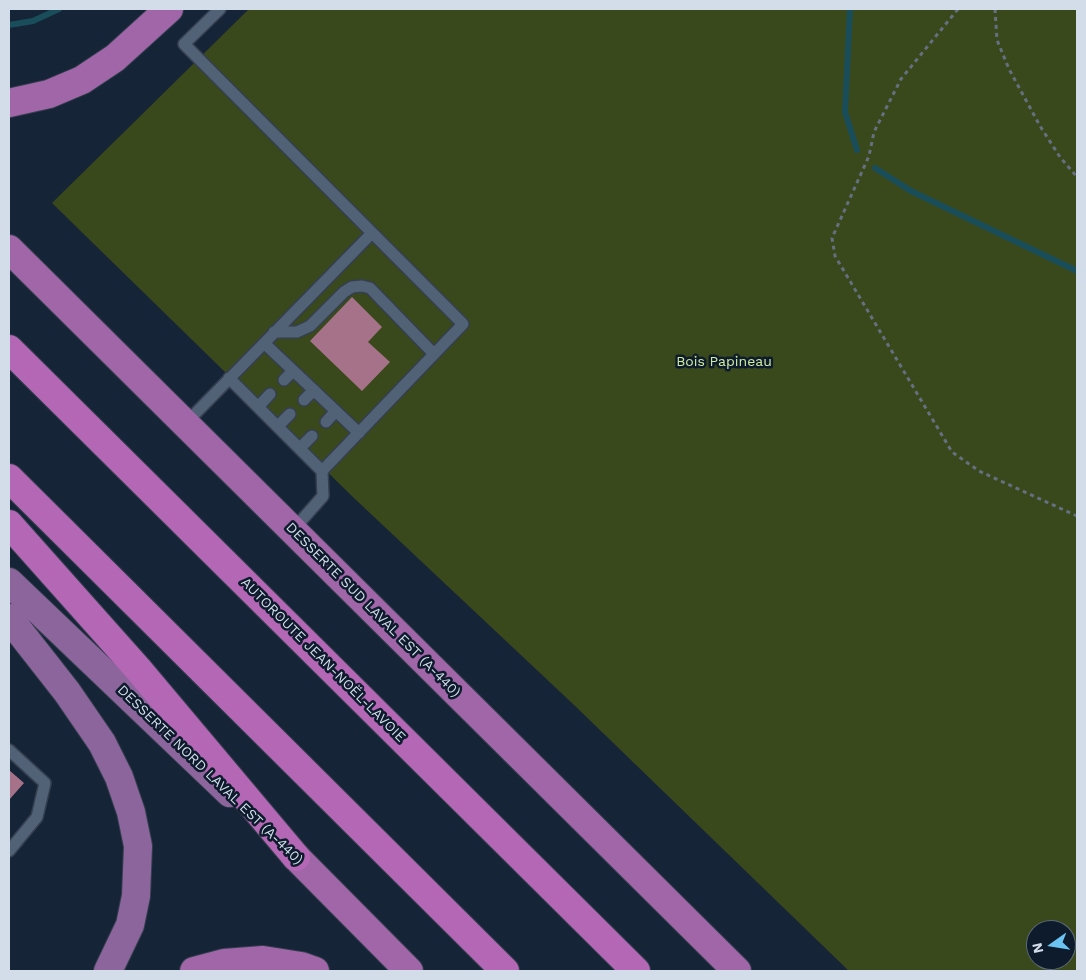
<!DOCTYPE html>
<html>
<head>
<meta charset="utf-8">
<style>
  body { margin:0 }
  #map { position:relative; width:1086px; height:980px; overflow:hidden; background:#162437; font-family:"Work Sans",sans-serif }
  canvas { display:block }
  .frame { position:absolute; inset:0; border:10px solid #d3ddea; pointer-events:none }
  .north { position:absolute; left:1026px; top:920px; width:50px; height:50px; box-sizing:border-box; background:#0d1b2d; border:1px solid #5c6979; border-radius:50%; rotate:257deg; font-size:14px; font-weight:700; line-height:20px; text-align:center; color:#d3ddea }
  .north::after { content:''; display:block; margin:auto; width:18px; height:22px; background:#6bc3f2; clip-path:polygon(50% 0,100% 100%,50% 72%,0 100%) }
</style>
</head>
<body>
<div id="map">
<canvas width="1086" height="980"></canvas>
<div class="frame"></div>
<div class="north">N</div>
</div>
<script>
const ctx = document.querySelector('canvas').getContext('2d');
ctx.lineJoin = 'round';
function paint(path, color) {
  ctx.fillStyle = color;
  ctx.fill(path, 'evenodd');
}
function poly(rows) {
  const path = new Path2D();
  for (const r of rows) {
    path.moveTo(r[0], r[1]);
    for (let i = 2; i < r.length; i += 2) path.lineTo(r[i], r[i + 1]);
  }
  return path;
}
function stroke(path, color, width, dash) {
  ctx.strokeStyle = color;
  ctx.lineWidth = width;
  ctx.lineCap = dash ? 'butt' : 'round';
  ctx.setLineDash(dash || []);
  ctx.stroke(path);
}
function label(font, color, halo, rows, align = 'center') {
  ctx.font = font + ' "Work Sans",sans-serif';
  ctx.lineWidth = 5;
  ctx.setLineDash([]);
  ctx.textBaseline = 'middle';
  ctx.strokeStyle = halo;
  ctx.fillStyle = color;
  for (const [text, x, y, turn = 0] of rows) {
    ctx.save();
    ctx.translate(x, y);
    ctx.rotate((+turn || 0) * Math.PI / 180);
    ctx.textAlign = isNaN(turn) ? turn : align;
    if (halo) ctx.strokeText(text, 0, 0);
    ctx.fillText(text, 0, 0);
    ctx.restore();
  }
}
paint(poly([
  [249,9,1077,9,1077,971,849,971,573,704,355,499,52,203],
  [1036,930,1066,930,1066,960,1036,960]
]), '#3a491b');
stroke(poly([
  [850,9,845,112,857,150],
  [9,25,33,21,59,9],
  [875,168,911,191,1077,271]
]), '#194d5a', 6);
paint(poly([
  [352,297,382,327,368,342,390,362,362,391,310,341],
  [9,770,24,783,9,800]
]), '#a5728a');
const service = poly([
  [220,9,184,44,463,324,322,471,323,496,293,530],
  [274,332,297,332,310,326,344,292,352,287,362,286,370,288,434,354],
  [264,343,359,433],
  [229,378,322,471],
  [284,380,293,371],
  [304,400,314,390],
  [258,407,270,394],
  [326,422,336,411],
  [185,424,372,233],
  [278,426,290,414],
  [300,448,312,436],
  [9,750,45,783,37,817,9,851]
]);
const primary = poly([
  [9,582,230,793],
  [9,618,67,692,102,743,119,777,131,812,138,846,136,896,130,925,108,971]
]);
const trunk = poly([
  [9,103,49,94,82,80,115,58,169,9],
  [9,249,737,971],
  [296,857,409,971],
  [194,971,224,963,263,960,301,966,315,971]
]);
const motorway = poly([
  [9,349,636,971],
  [9,478,505,971],
  [9,524,138,669,296,857]
]);
stroke(service, '#343f4f', 14);
stroke(primary, '#343f4f', 30);
stroke(trunk, '#343f4f', 30);
stroke(motorway, '#343f4f', 30);
stroke(poly([
  [958,9,901,79,874,132,869,156,832,238,835,256,952,452,979,471,1077,516],
  [995,9,997,40,1009,69,1040,126,1060,157,1077,177]
]), '#647081', 3, [4, 4]);
stroke(service, '#516277', 11);
stroke(primary, '#8c659c', 28);
stroke(trunk, '#a066a8', 28);
stroke(motorway, '#b467b5', 28);
label('14px', '#d0eda1', '#0d1b2d', [
  ["Bois Papineau",724,362]
]);
label('14px', '#d3ddea', '#0d1b2d', [
  ["DESSERTE SUD LAVAL EST (A-440)",373,610,45],
  ["AUTOROUTE JEAN-NOËL-LAVOIE",323,660,45],
  ["DESSERTE NORD LAVAL EST (A-440)",210,775,44]
]);
</script>
</body>
</html>
